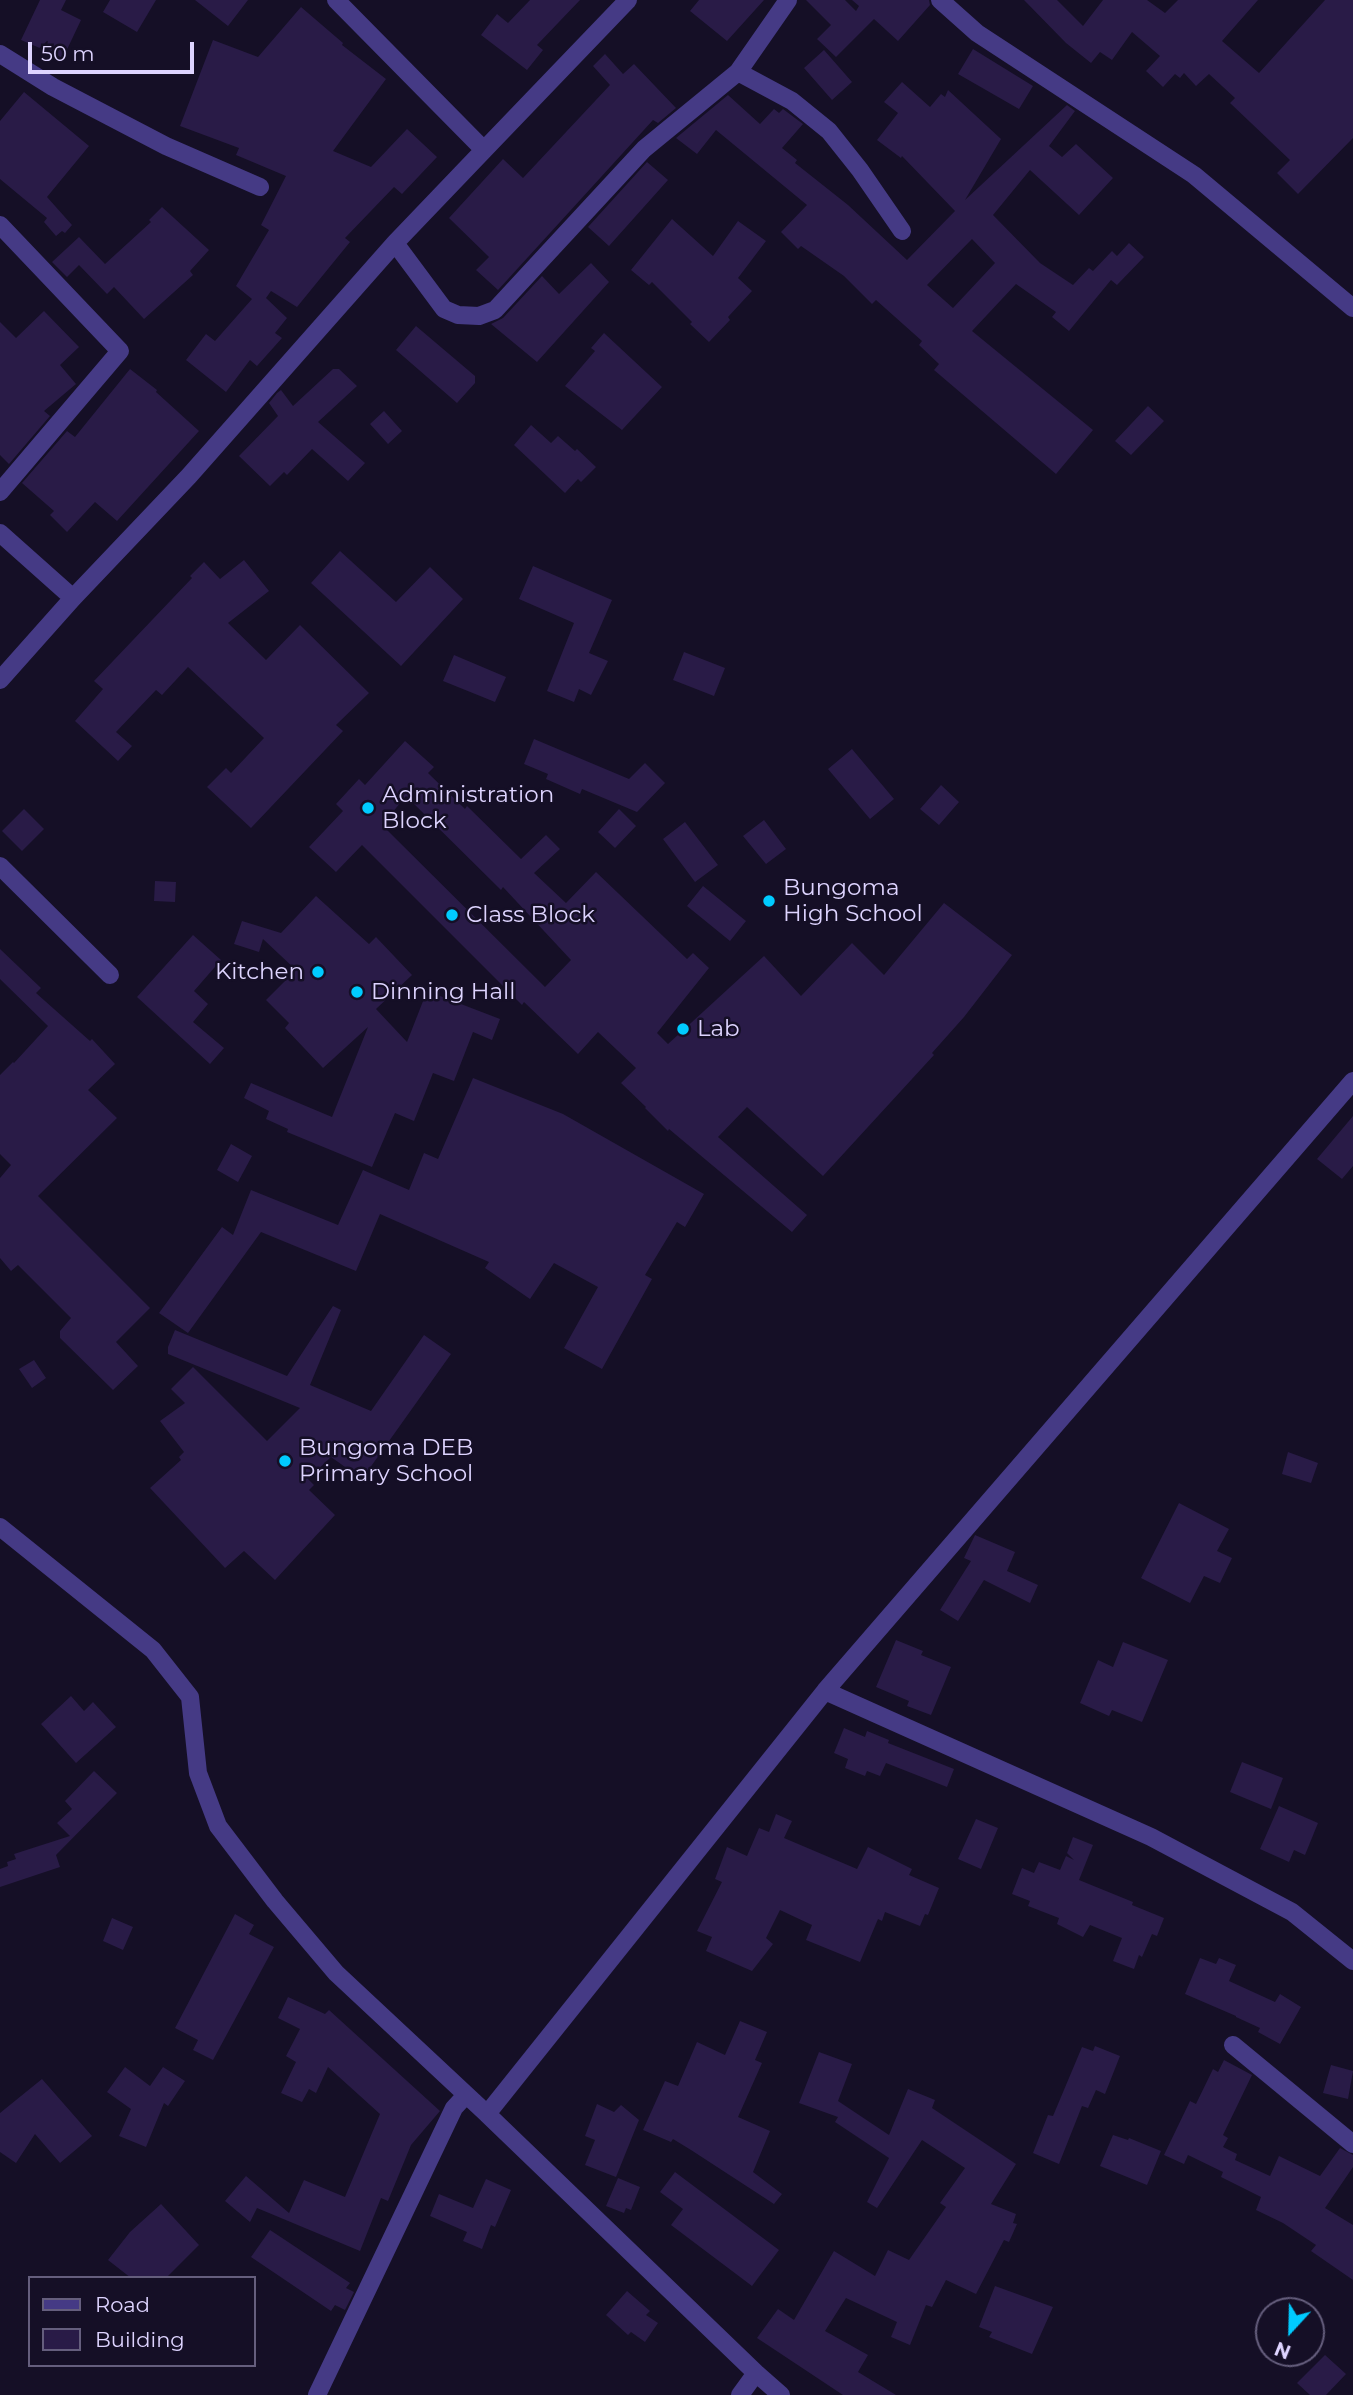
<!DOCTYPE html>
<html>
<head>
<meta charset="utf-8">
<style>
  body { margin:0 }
  #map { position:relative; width:1353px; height:2395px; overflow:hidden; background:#150f26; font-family:Montserrat,sans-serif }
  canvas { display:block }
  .legend { position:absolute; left:28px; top:2276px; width:228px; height:91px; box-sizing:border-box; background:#150f26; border:2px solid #655e7d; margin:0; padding:9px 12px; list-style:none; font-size:21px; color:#ded4ff }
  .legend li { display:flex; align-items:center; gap:14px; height:35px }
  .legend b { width:35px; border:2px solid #655e7d }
  .north { position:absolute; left:1255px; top:2297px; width:70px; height:70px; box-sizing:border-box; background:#150f26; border:2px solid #655e7d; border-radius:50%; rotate:202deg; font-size:19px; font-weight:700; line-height:28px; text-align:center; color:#ded4ff }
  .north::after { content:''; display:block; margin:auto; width:24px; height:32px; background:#00cbff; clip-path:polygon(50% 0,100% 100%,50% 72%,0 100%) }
  .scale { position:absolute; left:28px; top:42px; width:166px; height:32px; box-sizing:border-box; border:4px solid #ded4ff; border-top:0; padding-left:9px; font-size:21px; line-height:24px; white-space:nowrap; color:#ded4ff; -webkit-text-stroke:5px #150f26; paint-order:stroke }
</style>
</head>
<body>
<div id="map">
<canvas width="1353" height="2395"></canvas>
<ul class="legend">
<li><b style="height:9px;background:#453a85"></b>Road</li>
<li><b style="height:19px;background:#291b47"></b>Building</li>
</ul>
<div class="north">N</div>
<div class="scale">50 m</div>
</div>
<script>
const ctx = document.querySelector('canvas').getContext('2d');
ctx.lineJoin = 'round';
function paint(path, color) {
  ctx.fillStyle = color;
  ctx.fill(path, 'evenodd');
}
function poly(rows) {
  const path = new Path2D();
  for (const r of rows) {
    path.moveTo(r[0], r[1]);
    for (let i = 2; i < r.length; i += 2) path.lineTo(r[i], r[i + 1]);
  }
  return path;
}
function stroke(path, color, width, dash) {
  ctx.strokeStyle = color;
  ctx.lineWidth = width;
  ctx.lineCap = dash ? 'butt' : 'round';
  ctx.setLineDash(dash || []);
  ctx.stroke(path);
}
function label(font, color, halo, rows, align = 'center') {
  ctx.font = font + ' Montserrat,sans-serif';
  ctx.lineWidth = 5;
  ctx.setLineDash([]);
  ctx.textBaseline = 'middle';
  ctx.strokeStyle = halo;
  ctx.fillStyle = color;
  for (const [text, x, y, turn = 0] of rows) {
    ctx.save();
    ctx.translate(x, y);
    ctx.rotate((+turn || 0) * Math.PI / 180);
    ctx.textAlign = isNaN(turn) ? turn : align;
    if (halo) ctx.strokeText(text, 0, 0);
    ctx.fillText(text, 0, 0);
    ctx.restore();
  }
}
paint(poly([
  [40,0,66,0,61,10,81,20,63,58,21,40],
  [110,0,156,0,137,32,103,12],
  [195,0,248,0,228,26],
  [530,0,580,0,537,45,543,50,527,70,481,35,497,14,508,23],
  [699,0,764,0,727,41,690,11],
  [806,0,845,0,856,11,859,6,852,0,929,0,930,5,898,41,874,19,836,57,817,39,831,25],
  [1024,0,1057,0,1083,26,1103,0,1147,0,1165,13,1178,0,1258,0,1222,41,1259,73,1325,0,1353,0,1353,138,1298,194,1277,173,1290,160,1230,103,1235,98,1209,74,1196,86,1184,73,1180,78,1175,74,1163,87,1146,71,1160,56,1132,32,1112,60,1100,52,1091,63,1066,43],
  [301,7,343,43,342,45,386,79,333,151,371,167,407,129,437,157,402,194,394,187,345,238,350,242,297,307,271,291,266,298,287,318,275,333,282,338,257,366,250,360,226,392,186,360,206,334,215,341,252,299,236,286,269,230,261,225,286,176,236,155,239,148,180,126,213,40,258,57],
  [973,49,1033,86,1019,109,958,74],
  [824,50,852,82,832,100,804,68],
  [605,54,623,74,634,64,676,108,658,123,653,120,498,290,476,270,489,257,449,218,503,159,523,178,610,85,593,66],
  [902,82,930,107,941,94,945,97,948,90,1001,139,965,200,1067,105,1075,111,1049,146,1062,157,1076,144,1113,178,1079,215,1030,170,993,215,1040,263,1073,285,1089,268,1093,271,1112,251,1117,256,1129,243,1144,257,1117,285,1111,280,1069,331,1052,317,1056,312,1016,284,972,331,1093,430,1056,474,934,370,939,364,919,345,922,341,876,300,872,304,844,276,801,246,798,249,781,232,807,205,716,130,697,154,676,138,728,95,760,124,774,109,779,113,783,109,803,124,782,148,797,160,795,163,848,205,907,260,955,211,902,156,901,158,877,140,898,113,884,102],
  [972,239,995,263,953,308,927,285],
  [24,92,89,146,47,197,72,225,65,233,62,231,56,236,44,222,47,218,0,179,0,121],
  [647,162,668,180,609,246,588,227],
  [162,207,209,250,190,271,193,275,144,319,114,287,107,294,79,265,67,277,52,262,79,237,105,264,151,222,149,220],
  [672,219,713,256,738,221,766,241,738,278,752,291,728,317,730,320,709,342,690,324,692,322,652,282,649,285,631,270],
  [591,263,609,282,537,362,491,324,503,318,542,276,559,294],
  [44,311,79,347,60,365,76,384,44,411,50,416,9,464,0,455,0,322,16,338],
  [416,326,475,376,475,383,457,403,396,350],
  [604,333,662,387,622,430,565,386,595,351,591,348],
  [130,369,157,390,156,392,199,431,117,521,95,502,67,532,50,515,54,511,22,483,67,431,75,437],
  [333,369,339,369,357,386,318,422,365,463,348,481,312,449,287,475,284,472,270,486,239,456,278,416,269,403,277,393,281,390,293,406],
  [1148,406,1164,421,1131,455,1115,441],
  [384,411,402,431,388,444,370,424],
  [531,425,551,443,558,436,575,451,577,449,596,467,581,482,578,479,565,493,514,445],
  [340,551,396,602,430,567,463,599,401,666,311,583],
  [244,560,269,591,228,623,266,660,300,625,369,693,336,725,343,731,251,828,207,787,226,768,231,773,264,738,188,667,162,695,156,690,116,732,132,746,118,761,75,721,103,689,94,681,192,578,190,576,204,562,220,579],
  [533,566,612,600,589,653,608,661,591,695,579,689,574,702,547,691,574,623,519,599],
  [684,652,725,668,714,696,673,680],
  [454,655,506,677,495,702,443,681],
  [534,739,629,779,645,763,665,783,637,812,582,789,580,794,546,779,548,774,524,764],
  [405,741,434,767,428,773,465,809,467,806,521,859,546,835,560,849,534,873,566,903,596,872,687,959,693,953,709,968,657,1033,668,1044,764,956,801,996,852,943,884,975,944,903,1012,955,964,1017,932,1053,934,1055,823,1176,747,1107,718,1137,807,1215,792,1232,669,1129,668,1131,645,1108,646,1107,621,1083,636,1068,598,1032,578,1054,524,1002,522,1005,362,845,336,872,309,847,343,811,336,804,359,779,365,785],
  [406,796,501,890,503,887,571,960,545,987,382,825],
  [852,749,894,799,870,819,828,769],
  [941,785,959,802,939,825,920,809],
  [24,809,44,829,22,851,2,831],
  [619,809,636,826,615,848,598,832],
  [764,820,786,849,766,864,743,836],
  [685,822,718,865,695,882,663,839],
  [155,881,176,882,175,902,154,901],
  [703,886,746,921,730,941,687,906],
  [316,896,369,944,376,937,412,975,376,1009,407,1042,427,991,500,1019,492,1040,473,1032,454,1081,433,1073,414,1121,395,1113,372,1167,287,1132,288,1129,266,1119,269,1111,244,1098,251,1083,332,1117,368,1027,323,1068,285,1028,289,1023,266,1000,296,970,263,939,259,952,234,944,242,921,281,933],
  [193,935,221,960,194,991,208,1004,193,1022,224,1048,210,1064,137,997],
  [0,949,41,988,36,993,90,1041,92,1039,115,1064,88,1090,117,1118,38,1196,150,1308,116,1342,138,1366,113,1390,60,1338,60,1331,71,1318,18,1265,11,1271,0,1258,0,1178,11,1165,0,1154,0,1075,13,1062,14,1063,48,1026,0,979],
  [473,1078,563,1114,704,1194,685,1227,677,1222,645,1275,652,1279,602,1369,564,1348,598,1287,554,1263,530,1299,485,1268,489,1262,380,1214,356,1271,261,1232,188,1333,159,1313,222,1227,233,1235,251,1190,338,1225,363,1170,409,1190,424,1153,438,1159],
  [1353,1116,1353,1166,1342,1179,1317,1159],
  [231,1144,252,1156,238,1182,217,1170],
  [333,1306,341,1310,310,1385,371,1411,424,1335,451,1354,362,1479,331,1457,308,1479,314,1485,309,1490,335,1515,275,1580,244,1551,225,1568,150,1488,181,1460,179,1457,184,1452,160,1421,185,1403,171,1389,193,1367,267,1441,300,1408,168,1354,168,1347,175,1330,287,1376],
  [34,1360,46,1378,32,1388,19,1369],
  [1288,1452,1318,1463,1311,1483,1282,1474],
  [1179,1503,1229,1529,1217,1551,1232,1558,1220,1583,1204,1576,1190,1603,1141,1578],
  [975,1535,1015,1552,1007,1571,1038,1585,1030,1603,984,1580,958,1621,940,1610,971,1561,964,1558],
  [896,1640,923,1651,921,1655,951,1667,931,1715,907,1706,909,1701,876,1687],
  [1123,1642,1168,1660,1142,1722,1112,1710,1109,1716,1080,1703,1098,1660,1113,1667],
  [71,1696,84,1711,93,1702,116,1727,76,1763,41,1724],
  [844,1728,865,1737,867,1731,889,1740,888,1743,954,1769,947,1787,886,1763,880,1776,867,1771,865,1776,845,1768,848,1759,834,1753],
  [1242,1762,1283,1778,1271,1809,1230,1792],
  [94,1771,117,1793,56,1855,60,1867,0,1887,0,1869,8,1866,7,1862,16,1859,14,1854,70,1836,57,1823,72,1809,65,1801],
  [1279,1806,1318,1823,1305,1855,1294,1850,1289,1862,1260,1849],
  [776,1814,792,1821,784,1838,857,1869,868,1847,912,1869,909,1875,939,1888,928,1915,925,1914,920,1926,885,1912,882,1921,878,1919,860,1962,806,1940,812,1925,780,1910,766,1938,773,1944,752,1971,706,1951,712,1937,697,1931,722,1882,715,1879,727,1847,747,1856,759,1828,769,1832],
  [976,1819,998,1828,981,1869,958,1859],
  [1073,1837,1093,1845,1079,1880,1133,1902,1132,1905,1164,1918,1157,1936,1152,1934,1142,1957,1139,1955,1134,1969,1113,1961,1122,1938,1090,1925,1083,1937,1057,1924,1059,1918,1028,1906,1030,1901,1012,1894,1022,1868,1034,1873,1039,1862,1060,1870,1066,1856,1074,1860,1067,1853],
  [235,1914,254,1925,249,1934,274,1947,213,2060,193,2050,198,2040,175,2028],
  [112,1918,133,1927,123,1950,103,1941],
  [1200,1958,1216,1964,1219,1958,1236,1965,1229,1981,1275,2002,1280,1994,1301,2007,1280,2044,1258,2032,1260,2028,1236,2017,1236,2016,1185,1994],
  [288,1997,325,2014,329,2010,440,2111,411,2145,388,2201,381,2198,360,2251,257,2208,250,2222,225,2201,246,2176,289,2213,304,2180,345,2197,380,2114,328,2067,316,2093,309,2089,302,2102,281,2093,296,2062,286,2056,300,2029,278,2018],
  [740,2021,767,2032,755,2060,762,2063,738,2117,770,2131,753,2172,782,2194,774,2204,691,2150,673,2139,671,2142,643,2130,665,2081,678,2086,697,2042,725,2055],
  [1095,2046,1120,2056,1105,2094,1096,2090,1088,2108,1082,2106,1059,2164,1033,2153,1048,2115,1053,2116,1082,2047,1093,2051],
  [819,2052,852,2064,838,2101,889,2135,908,2089,935,2100,932,2108,1016,2164,991,2204,1016,2214,1013,2223,1017,2224,1009,2242,1004,2240,976,2294,946,2280,932,2307,926,2305,910,2345,891,2337,897,2322,846,2298,825,2331,868,2355,858,2372,896,2395,843,2395,757,2338,778,2309,794,2320,834,2251,875,2276,888,2250,909,2260,946,2207,940,2203,965,2168,922,2140,877,2208,867,2202,889,2158,835,2122,838,2117,799,2103],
  [1224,2060,1252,2075,1223,2135,1228,2138,1223,2147,1237,2154,1235,2160,1270,2176,1279,2156,1320,2176,1340,2148,1353,2155,1353,2167,1325,2208,1353,2225,1353,2280,1311,2251,1316,2245,1283,2223,1256,2210,1261,2197,1221,2177,1223,2172,1188,2155,1184,2164,1164,2155,1190,2101,1196,2104,1213,2069,1218,2072],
  [1331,2065,1353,2071,1348,2099,1323,2093],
  [125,2067,150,2086,163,2067,185,2081,168,2106,164,2103,146,2147,119,2136,131,2109,107,2092],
  [42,2079,92,2136,60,2163,35,2134,16,2163,0,2152,0,2113],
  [597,2104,614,2112,621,2105,639,2120,616,2177,585,2165,595,2140,585,2136],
  [1113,2135,1128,2140,1129,2138,1161,2151,1147,2185,1100,2166],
  [675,2172,779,2250,752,2286,671,2225,683,2209,660,2192],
  [618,2178,640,2187,631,2210,626,2208,624,2213,606,2206],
  [486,2179,511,2190,495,2227,491,2225,482,2249,463,2241,467,2232,430,2216,439,2194,473,2208],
  [161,2204,199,2245,166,2278,131,2278,108,2260,130,2232],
  [270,2230,350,2283,346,2288,354,2292,345,2310,335,2305,331,2311,251,2257],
  [995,2286,1053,2307,1032,2354,989,2337,992,2332,979,2327],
  [627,2291,650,2311,646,2315,658,2323,645,2342,631,2332,628,2335,606,2315],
  [1325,2355,1346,2374,1326,2395,1310,2395,1297,2383]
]), '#291b47');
stroke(poly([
  [940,0,977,33,1194,175,1353,308],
  [0,54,53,87,166,146,260,187],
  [738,72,792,101,829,131,860,170,902,231],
  [484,150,628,0],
  [0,225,120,351,0,492],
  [395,243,444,309,458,315,479,316,495,310,644,149,738,72,788,0],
  [0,533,73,598],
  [0,680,73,598,189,476,395,243,484,150,336,0],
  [0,866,110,975],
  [0,1527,153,1650,190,1697,198,1773,218,1826,275,1901,336,1973,487,2114],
  [825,1691,1151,1837,1292,1912,1353,1961],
  [1233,2045,1353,2144],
  [317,2395,454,2108,466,2095],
  [740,2395,756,2373],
  [781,2395,756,2373,487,2114,825,1691,1353,1081]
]), '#453a85', 18);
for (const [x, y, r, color] of [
  [368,808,7,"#00cbff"],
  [769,901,7,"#00cbff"],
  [452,915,7,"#00cbff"],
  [318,972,7,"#00cbff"],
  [357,992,7,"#00cbff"],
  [683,1029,7,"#00cbff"],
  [285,1461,7,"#00cbff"]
]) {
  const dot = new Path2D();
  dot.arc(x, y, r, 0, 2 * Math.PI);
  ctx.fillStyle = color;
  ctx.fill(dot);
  stroke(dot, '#150f26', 2.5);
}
label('23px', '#ded4ff', '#150f26', [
  ["Administration",382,795],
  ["Block",382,821],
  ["Bungoma",783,888],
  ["High School",783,914],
  ["Class Block",466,915],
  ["Kitchen",304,972,"right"],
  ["Dinning Hall",371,992],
  ["Lab",697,1029],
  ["Bungoma DEB",299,1448],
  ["Primary School",299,1474]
], 'left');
</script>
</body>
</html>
